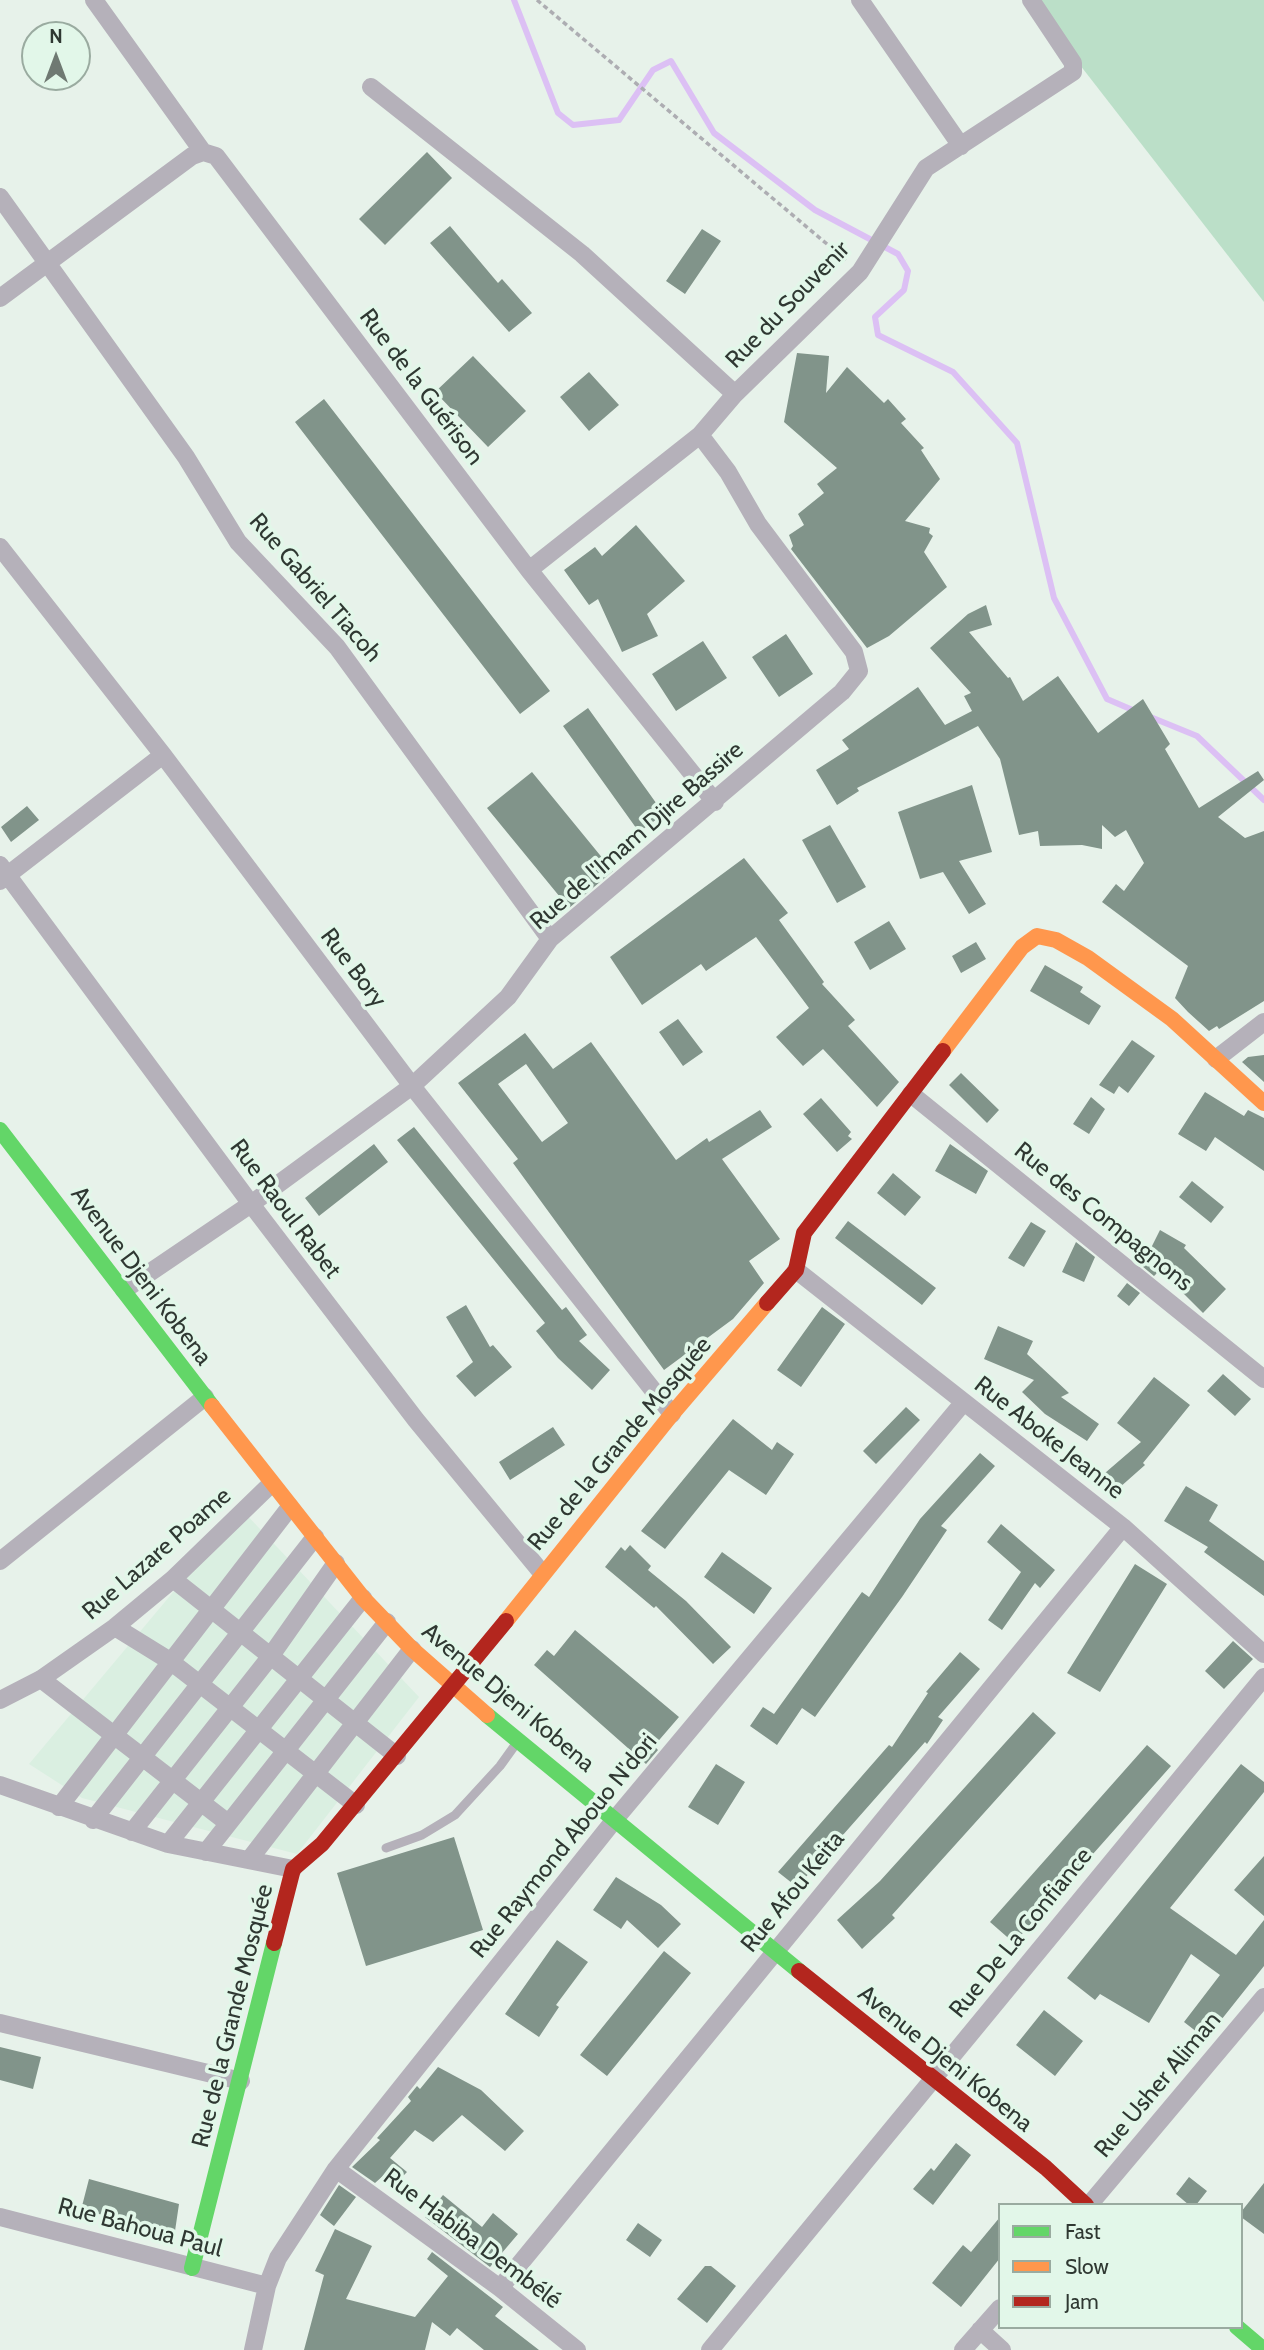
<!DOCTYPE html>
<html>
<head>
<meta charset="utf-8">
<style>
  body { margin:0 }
  #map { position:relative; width:1264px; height:2350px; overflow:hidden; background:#e7f2ea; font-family:Cabin,sans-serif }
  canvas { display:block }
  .legend { position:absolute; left:998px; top:2203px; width:245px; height:126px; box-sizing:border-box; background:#e2f7e9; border:2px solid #9aaba0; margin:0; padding:9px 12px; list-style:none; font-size:21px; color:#2f3832 }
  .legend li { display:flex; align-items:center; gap:14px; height:35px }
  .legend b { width:35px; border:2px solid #9aaba0 }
  .north { position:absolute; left:21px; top:21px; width:70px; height:70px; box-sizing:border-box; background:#e2f7e9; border:2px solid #9aaba0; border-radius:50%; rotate:0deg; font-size:19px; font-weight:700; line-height:28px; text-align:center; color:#2f3832 }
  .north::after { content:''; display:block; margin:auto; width:24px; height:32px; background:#6f7972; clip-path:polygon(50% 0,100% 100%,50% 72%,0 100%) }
</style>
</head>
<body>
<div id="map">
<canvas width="1264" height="2350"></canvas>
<ul class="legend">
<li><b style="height:9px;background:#63d668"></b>Fast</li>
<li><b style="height:9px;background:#ff974d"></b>Slow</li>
<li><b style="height:9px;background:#b3261e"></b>Jam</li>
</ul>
<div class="north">N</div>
</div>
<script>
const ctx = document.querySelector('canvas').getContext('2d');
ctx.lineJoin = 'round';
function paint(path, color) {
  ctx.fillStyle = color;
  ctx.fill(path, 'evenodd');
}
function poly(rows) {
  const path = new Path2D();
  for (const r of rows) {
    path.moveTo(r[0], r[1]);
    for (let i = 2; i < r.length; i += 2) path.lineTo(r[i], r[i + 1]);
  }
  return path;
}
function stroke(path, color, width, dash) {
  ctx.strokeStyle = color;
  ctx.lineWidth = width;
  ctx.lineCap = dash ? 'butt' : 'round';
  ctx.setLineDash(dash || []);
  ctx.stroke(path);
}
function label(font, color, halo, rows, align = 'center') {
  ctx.font = font + ' Cabin,sans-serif';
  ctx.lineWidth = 7;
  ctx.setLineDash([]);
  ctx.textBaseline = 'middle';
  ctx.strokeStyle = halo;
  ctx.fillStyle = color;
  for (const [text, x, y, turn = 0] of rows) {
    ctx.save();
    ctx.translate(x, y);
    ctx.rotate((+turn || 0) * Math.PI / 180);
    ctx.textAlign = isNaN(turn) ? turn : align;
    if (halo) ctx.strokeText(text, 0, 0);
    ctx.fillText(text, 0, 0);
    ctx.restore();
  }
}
paint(poly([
  [242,1510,419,1697,297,1854,82,1798,29,1764]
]), '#daefe1');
paint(poly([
  [1036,0,1264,0,1264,302,1073,56]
]), '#bbdfc8');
stroke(poly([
  [514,0,558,113,573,125,619,120,653,70,671,61,714,133,815,210,898,254,908,271,904,290,875,317,878,335,953,372,1017,443,1054,598,1107,699,1135,711],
  [1148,716,1197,736,1264,800]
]), '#dcc0f4', 6);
paint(poly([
  [427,152,452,178,385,245,359,219],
  [450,226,498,283,502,279,532,313,509,332,430,243],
  [702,229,721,241,685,294,666,281],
  [797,353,829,356,826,393,847,367,884,403,888,399,906,419,901,423,924,448,921,450,940,479,905,521,930,528,929,533,933,536,924,552,947,587,889,636,867,648,791,549,793,546,789,535,804,525,798,514,824,493,817,484,837,468,784,422],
  [473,356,526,411,488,447,435,392],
  [589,372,619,405,589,431,560,397],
  [324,399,550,691,520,714,295,422],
  [636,525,685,581,647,614,658,636,622,652,598,599,589,605,564,570,595,547,602,556],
  [986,605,992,625,969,632,1008,678,1010,677,1023,701,1058,676,1098,733,1143,699,1170,744,1165,749,1199,808,1258,771,1264,780,1218,817,1245,838,1264,831,1264,1001,1219,1029,1217,1026,1209,1031,1188,1012,1175,998,1188,966,1102,902,1116,884,1124,891,1144,863,1126,830,1115,837,1102,825,1102,849,1082,845,1040,846,1038,831,1019,835,1000,759,978,726,857,788,859,791,837,805,816,770,849,749,842,740,918,687,945,725,972,711,964,696,971,693,930,648,968,614],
  [786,634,813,674,779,697,752,657],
  [703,641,727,678,676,711,652,674],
  [588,708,664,814,639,832,563,726],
  [532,772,613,871,569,908,487,808],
  [972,785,992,852,959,861,986,904,969,914,943,872,920,879,898,812],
  [27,806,39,820,11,842,1,827],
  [830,825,866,887,837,903,802,840],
  [744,858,788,913,779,920,824,982,822,984,855,1020,848,1026,899,1082,877,1107,823,1049,803,1066,776,1037,809,1008,756,937,706,971,701,964,642,1005,610,957],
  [889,921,906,949,870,970,854,942],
  [976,942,986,959,961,973,952,956],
  [1045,965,1083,987,1080,992,1101,1006,1089,1025,1030,991],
  [678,1019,703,1052,683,1066,659,1032],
  [525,1033,553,1069,591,1042,676,1160,707,1138,709,1142,760,1110,772,1127,722,1159,780,1239,749,1261,764,1283,733,1319,664,1370,513,1163,518,1159,458,1083],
  [526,1064,568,1123,542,1142,498,1084],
  [1132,1040,1155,1056,1128,1093,1119,1086,1114,1094,1099,1085],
  [1264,1055,1264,1082,1242,1062,1248,1057],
  [961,1073,999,1110,987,1123,949,1085],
  [1205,1092,1244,1116,1248,1110,1264,1118,1264,1171,1215,1137,1206,1151,1178,1134],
  [1091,1097,1105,1109,1089,1134,1073,1124],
  [821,1098,851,1132,848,1136,852,1139,837,1152,803,1114],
  [414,1127,562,1310,566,1307,587,1335,579,1341,610,1370,592,1390,558,1358,536,1331,545,1323,397,1140],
  [374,1144,388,1162,319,1216,305,1198],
  [950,1144,988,1171,976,1194,935,1171],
  [893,1173,921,1197,905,1216,877,1193],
  [1192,1181,1224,1207,1211,1223,1179,1197],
  [848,1221,936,1288,922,1305,835,1238],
  [1031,1222,1046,1231,1024,1267,1008,1258],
  [1160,1230,1186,1245,1184,1248,1226,1289,1203,1313,1160,1270,1154,1276,1142,1266],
  [1076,1242,1095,1257,1084,1282,1062,1272],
  [1127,1283,1140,1293,1129,1306,1117,1296],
  [466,1305,490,1347,493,1345,512,1367,475,1397,456,1376,473,1362,446,1317],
  [822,1307,845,1324,801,1387,777,1370],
  [998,1326,1033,1341,1027,1354,1069,1393,1061,1397,1099,1424,1087,1441,1045,1414,1022,1392,1034,1380,984,1359],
  [1223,1374,1251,1399,1235,1416,1207,1391],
  [1154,1377,1190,1405,1143,1463,1145,1465,1119,1488,1105,1473,1141,1442,1117,1423],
  [906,1407,920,1420,876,1464,863,1451],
  [733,1419,772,1450,777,1442,794,1454,766,1495,729,1470,665,1549,641,1531],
  [553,1427,565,1445,510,1480,499,1462],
  [980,1453,995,1466,941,1526,947,1530,902,1597,815,1717,802,1708,777,1745,750,1726,763,1707,774,1714,862,1592,869,1597,920,1519],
  [1186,1486,1218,1505,1209,1521,1264,1561,1264,1596,1204,1552,1208,1547,1164,1521],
  [1001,1524,1055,1570,1040,1588,1035,1583,1002,1630,988,1620,1021,1572,987,1542],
  [630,1545,651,1566,648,1570,686,1601,731,1647,713,1664,656,1606,654,1608,605,1567,621,1547,625,1551],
  [722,1552,772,1588,754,1614,704,1577],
  [1135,1564,1167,1584,1100,1692,1067,1673],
  [575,1630,679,1717,654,1746,658,1750,646,1764,534,1665,547,1650,554,1656],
  [1233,1641,1253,1659,1224,1689,1205,1671],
  [960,1652,980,1669,938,1717,943,1720,927,1744,925,1742,797,1887,778,1872,889,1745,892,1747,928,1693,926,1692],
  [1033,1712,1056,1733,892,1915,895,1918,862,1949,837,1920,880,1881],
  [1147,1745,1171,1766,1014,1943,990,1922],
  [716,1764,745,1782,718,1825,688,1807],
  [1241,1764,1264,1782,1264,1792,1170,1908,1236,1955,1264,1920,1264,1966,1206,2039,1184,2022,1220,1975,1191,1954,1149,2023,1100,1994,1095,2000,1067,1978],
  [454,1837,483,1930,366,1966,337,1873],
  [1264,1856,1264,1916,1234,1890],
  [616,1877,661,1905,681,1924,658,1948,627,1920,621,1929,593,1910],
  [557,1940,588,1962,556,2005,559,2007,539,2037,505,2014],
  [664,1951,691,1973,607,2076,580,2055],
  [1044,2010,1083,2041,1055,2076,1016,2045],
  [0,2047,41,2057,33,2089,0,2080],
  [438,2067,481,2090,524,2131,505,2151,462,2115,433,2142,415,2130,390,2158,407,2172,395,2184,384,2175,375,2183,352,2167,380,2140,377,2138,411,2101,408,2097,417,2086,420,2089],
  [956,2143,971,2155,933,2205,913,2189,931,2168,934,2171],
  [1189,2177,1207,2191,1196,2205,1189,2205,1176,2194],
  [89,2179,179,2204,175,2231,81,2210],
  [1264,2183,1264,2234,1241,2217,1241,2212],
  [339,2185,356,2197,334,2226,320,2215],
  [443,2195,482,2227,493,2213,518,2234,490,2267,425,2217],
  [1000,2217,1000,2258,961,2307,932,2283,963,2245,971,2252],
  [638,2223,662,2240,650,2257,626,2240],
  [335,2229,372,2246,346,2299,415,2317,448,2276,427,2259,432,2252,503,2307,495,2316,539,2350,484,2350,457,2328,450,2336,432,2322,425,2350,304,2350,324,2275,315,2271],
  [705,2266,711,2266,736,2286,707,2323,677,2299]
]), '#81948a');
stroke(poly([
  [537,0,846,260]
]), '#adadb2', 3.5, [5, 3.5]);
stroke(poly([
  [386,1848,422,1835,455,1815,500,1766,518,1741]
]), '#b5b1ba', 9);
stroke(poly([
  [94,0,203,152,216,156,529,570,715,802],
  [860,0,961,146],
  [371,87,582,254,735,394],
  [0,197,186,457,238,542,337,647,550,939],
  [0,298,192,156,203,152],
  [0,547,163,755,412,1086,672,1414],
  [529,570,700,435,735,394,860,272,926,168,1073,72,1073,63,1031,0],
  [0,865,251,1204,416,1420,542,1573],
  [0,881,163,755],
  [1216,1059,1264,1022],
  [911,1094,1264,1379],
  [796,1270,1123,1527,1264,1654],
  [124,1290,251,1204,412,1086,508,997,550,939,842,692,859,671,854,652,758,524,728,472,700,435],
  [0,1561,205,1397],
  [173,1579,397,1756],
  [115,1627,170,1661,356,1805],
  [41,1679,228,1823],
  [0,1700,41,1679,115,1627,173,1579,271,1484],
  [0,1785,168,1844,293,1869],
  [59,1807,290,1507],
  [93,1820,315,1537],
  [132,1832,270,1657,336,1563],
  [168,1844,363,1598],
  [206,1852,387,1622],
  [249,1860,412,1649],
  [0,2023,241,2081],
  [336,2169,500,2288,577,2350],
  [1089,2205,1264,1997],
  [0,2217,267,2286],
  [500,2288,1123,1527],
  [980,2330,1002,2350],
  [253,2350,267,2286,278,2258,336,2169,616,1818,963,1403],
  [710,2350,1264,1677],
  [963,2350,1000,2308]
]), '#b5b1ba', 18);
stroke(poly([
  [0,1130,212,1406],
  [487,1715,799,1971],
  [192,2268,274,1943],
  [1237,2327,1264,2350]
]), '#63d668', 16);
stroke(poly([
  [943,1051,1022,947,1037,936,1056,940,1088,958,1172,1019,1264,1103],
  [212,1406,363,1598,412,1649,487,1715],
  [506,1621,672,1414,767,1303]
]), '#ff974d', 16);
stroke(poly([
  [767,1303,796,1270,804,1233,943,1051],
  [274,1943,293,1869,322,1844,506,1621],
  [799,1971,1046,2168,1086,2205]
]), '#b3261e', 16);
label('24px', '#2f3832', '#e2f7e9', [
  ["Rue du Souvenir",788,305,-46],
  ["Rue de la Guérison",421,387,53],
  ["Rue Gabriel Tiacoh",315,588,49],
  ["Rue de l'Imam Djire Bassire",637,836,-41],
  ["Rue Bory",353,968,53],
  ["Rue Raoul Rabet",285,1209,53],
  ["Rue des Compagnons",1103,1217,39],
  ["Avenue Djeni Kobena",141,1276,53],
  ["Rue Aboke Jeanne",1049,1438,38],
  ["Rue de la Grande Mosquée",620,1444,-50],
  ["Rue Lazare Poame",157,1554,-41],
  ["Avenue Djeni Kobena",508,1698,40],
  ["Rue Raymond Abouo N'dori",564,1846,-51],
  ["Rue Afou Keita",793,1892,-51],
  ["Rue De La Confiance",1021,1933,-51],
  ["Rue de la Grande Mosquée",233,2016,-76],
  ["Avenue Djeni Kobena",945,2059,39],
  ["Rue Usher Aliman",1158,2085,-50],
  ["Rue Bahoua Paul",140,2228,15],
  ["Rue Habiba Dembélé",472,2239,37]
]);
</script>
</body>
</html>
